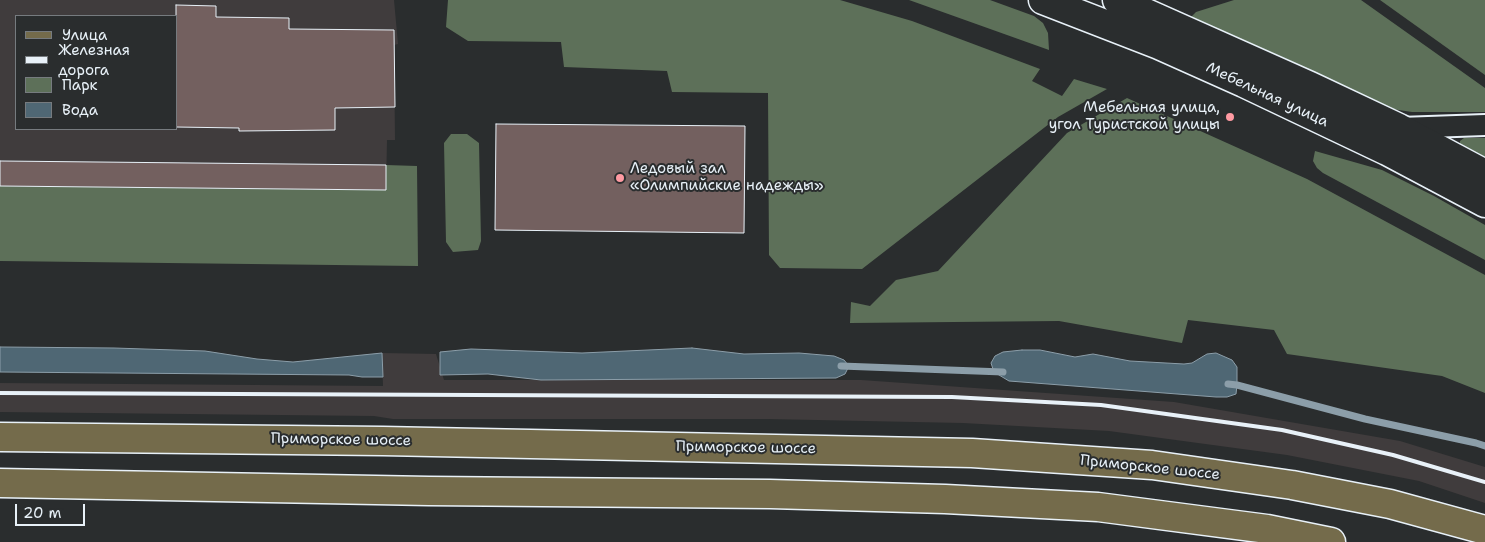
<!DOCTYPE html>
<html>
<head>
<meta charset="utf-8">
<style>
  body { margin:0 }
  #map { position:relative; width:1485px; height:542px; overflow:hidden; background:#2a2d2e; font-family:"Shantell Sans",sans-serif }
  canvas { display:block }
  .legend { position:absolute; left:15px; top:15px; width:162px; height:115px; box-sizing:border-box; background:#2a2d2e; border:1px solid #767b7f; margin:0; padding:6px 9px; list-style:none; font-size:15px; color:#e8f1f8 }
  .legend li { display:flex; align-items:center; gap:10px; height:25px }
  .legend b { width:25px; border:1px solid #767b7f }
  .scale { position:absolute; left:15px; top:504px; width:70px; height:22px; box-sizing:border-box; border:2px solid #e8f1f8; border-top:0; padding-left:6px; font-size:15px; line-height:18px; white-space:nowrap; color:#e8f1f8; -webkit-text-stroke:4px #2a2d2e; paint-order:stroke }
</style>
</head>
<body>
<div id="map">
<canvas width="1485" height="542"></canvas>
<ul class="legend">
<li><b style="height:6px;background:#746b4b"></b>Улица</li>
<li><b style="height:6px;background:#e8f1f8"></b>Железная дорога</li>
<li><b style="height:14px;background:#5d7059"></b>Парк</li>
<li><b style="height:14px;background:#4f6774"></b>Вода</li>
</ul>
<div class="scale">20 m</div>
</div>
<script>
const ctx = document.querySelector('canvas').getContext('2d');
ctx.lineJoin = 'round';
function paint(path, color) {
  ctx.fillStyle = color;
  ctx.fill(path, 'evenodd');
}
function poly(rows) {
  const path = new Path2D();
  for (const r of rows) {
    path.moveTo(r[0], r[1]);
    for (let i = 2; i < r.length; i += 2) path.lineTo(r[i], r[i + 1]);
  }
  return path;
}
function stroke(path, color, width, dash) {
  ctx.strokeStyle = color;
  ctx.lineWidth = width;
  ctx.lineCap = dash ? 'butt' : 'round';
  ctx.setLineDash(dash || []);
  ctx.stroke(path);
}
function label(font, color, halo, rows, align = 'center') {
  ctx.font = font + ' "Shantell Sans",sans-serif';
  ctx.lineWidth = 4;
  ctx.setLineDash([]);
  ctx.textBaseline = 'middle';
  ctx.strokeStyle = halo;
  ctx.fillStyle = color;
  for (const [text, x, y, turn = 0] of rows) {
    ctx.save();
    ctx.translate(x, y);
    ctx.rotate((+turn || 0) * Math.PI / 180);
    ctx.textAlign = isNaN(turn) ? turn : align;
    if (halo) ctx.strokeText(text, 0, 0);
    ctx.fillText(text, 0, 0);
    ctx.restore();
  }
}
paint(poly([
  [0,0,394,0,398,44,394,45,395,140,387,140,386,190,0,186],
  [16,16,176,16,176,129,16,129],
  [382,353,436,354,444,380,861,380,1174,402,1400,441,1485,467,1485,503,1419,481,1287,455,1109,431,963,423,768,419,393,419,374,416,0,412,0,383,383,386]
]), '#403c3d');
paint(poly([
  [448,0,840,0,912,21,1040,69,1032,81,1062,96,1074,79,1107,89,1058,117,862,269,780,268,769,255,768,93,672,92,667,71,564,67,561,42,468,41,446,27],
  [909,0,990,0,1034,16,1043,23,1048,33,1049,50],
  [1234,0,1361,0,1485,88,1485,112,1412,112,1392,109,1374,102,1291,61,1191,17,1196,12],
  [1380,0,1485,0,1485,75],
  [1127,98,1307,179,1485,275,1485,393,1442,376,1287,354,1274,330,1188,320,1182,343,1059,321,850,323,851,302,870,306,896,280,938,271,1067,133],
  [451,134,467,134,479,143,481,241,478,250,453,252,446,242,444,143],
  [1464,138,1485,138,1485,159,1460,145,1460,141],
  [1315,151,1382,170,1434,196,1485,225,1485,260,1323,173,1317,168,1313,161],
  [386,165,417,166,418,266,0,261,0,186,386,190]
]), '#5d7059');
const water = poly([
  [0,347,114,348,205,351,257,359,293,362,382,353,383,377,362,377,349,375,0,372,0,347],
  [692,348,744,354,799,353,834,356,844,360,849,366,845,374,836,378,541,380,488,374,440,375,440,352,471,349,582,353,692,348],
  [1022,350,1040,350,1075,357,1093,354,1130,361,1184,364,1192,363,1207,354,1216,353,1232,360,1237,367,1237,385,1236,394,1227,397,1216,397,1009,381,994,372,991,363,995,356,1003,352,1022,350]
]);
paint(water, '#4f6774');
stroke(water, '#8c9ea9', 1);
stroke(poly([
  [841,366,1003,372],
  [1228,384,1237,385,1365,419,1476,443,1485,446]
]), '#8c9ea9', 7);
const building = poly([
  [176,5,216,6,216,17,289,18,289,29,394,30,395,107,335,108,335,130,239,131,239,128,176,127,176,5],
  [496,124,745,126,744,233,495,230,496,124],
  [0,161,386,165,386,190,0,186,0,161]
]);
paint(building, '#73605f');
stroke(building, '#e8f1f8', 1);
const street = poly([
  [1400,128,1485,125]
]);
const secondary = poly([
  [1043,0,1159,45,1244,83,1387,151,1485,203],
  [1117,0,1310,86,1399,128,1485,174]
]);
const primary = poly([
  [0,437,383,441,972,453,1152,465,1292,485,1390,504,1485,530],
  [0,483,429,491,770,494,945,499,1098,507,1267,529,1331,542]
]);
stroke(street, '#e8f1f8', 24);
stroke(secondary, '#e8f1f8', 31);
stroke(primary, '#e8f1f8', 31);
stroke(street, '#2a2d2e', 20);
stroke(secondary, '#2a2d2e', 28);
stroke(primary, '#746b4b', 28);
stroke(poly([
  [0,393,952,397,1101,405,1282,430,1393,455,1485,482]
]), '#e8f1f8', 4);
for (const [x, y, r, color] of [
  [1230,117,5,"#ff9aa2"],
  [620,178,5,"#ff9aa2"]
]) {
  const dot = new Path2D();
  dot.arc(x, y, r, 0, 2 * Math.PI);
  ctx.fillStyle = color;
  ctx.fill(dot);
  stroke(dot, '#2a2d2e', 2);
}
label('15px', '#e8f1f8', '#2a2d2e', [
  ["Мебельная улица",1267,95,25],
  ["Приморское шоссе",341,440,1],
  ["Приморское шоссе",746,448,1],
  ["Приморское шоссе",1150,468,6]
]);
label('15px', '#e8f1f8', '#2a2d2e', [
  ["Мебельная улица,",1220,108],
  ["угол Туристской улицы",1220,125],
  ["Ледовый зал",630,169,"left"],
  ["«Олимпийские надежды»",630,186,"left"]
], 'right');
</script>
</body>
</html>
